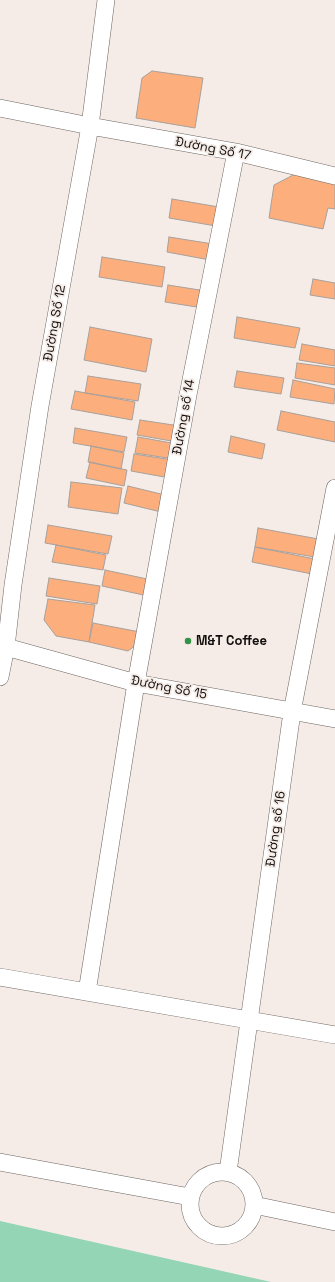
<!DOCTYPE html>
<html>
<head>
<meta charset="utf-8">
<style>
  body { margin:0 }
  canvas { display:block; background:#f5ece7 }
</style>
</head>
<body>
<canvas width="335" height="1282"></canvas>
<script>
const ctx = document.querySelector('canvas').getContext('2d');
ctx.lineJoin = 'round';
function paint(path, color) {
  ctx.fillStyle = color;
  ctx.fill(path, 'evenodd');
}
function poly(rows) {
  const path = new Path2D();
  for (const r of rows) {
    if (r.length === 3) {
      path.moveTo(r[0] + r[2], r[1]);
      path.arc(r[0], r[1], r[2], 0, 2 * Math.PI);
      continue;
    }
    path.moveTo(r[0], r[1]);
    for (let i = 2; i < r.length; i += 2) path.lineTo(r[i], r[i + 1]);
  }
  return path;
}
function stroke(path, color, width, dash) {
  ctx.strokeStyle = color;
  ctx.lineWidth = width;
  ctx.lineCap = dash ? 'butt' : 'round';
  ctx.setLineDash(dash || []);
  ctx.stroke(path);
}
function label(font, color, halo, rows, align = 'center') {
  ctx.font = font + ' "Space Grotesk",sans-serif';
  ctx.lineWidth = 3.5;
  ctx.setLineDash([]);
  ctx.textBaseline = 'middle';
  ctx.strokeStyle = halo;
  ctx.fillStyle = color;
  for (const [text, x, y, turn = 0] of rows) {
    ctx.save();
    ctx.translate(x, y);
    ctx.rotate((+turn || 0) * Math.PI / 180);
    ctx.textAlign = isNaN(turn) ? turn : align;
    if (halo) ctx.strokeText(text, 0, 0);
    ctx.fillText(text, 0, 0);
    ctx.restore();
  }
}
paint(poly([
  [0,1221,271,1282,0,1282]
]), '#94d5b6');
const building = poly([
  [152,71,203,78,195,128,136,118,142,78,152,71],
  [295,174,335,183,335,209,328,208,323,229,269,218,274,185,295,174],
  [172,199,219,207,216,226,169,218,172,199],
  [169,237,213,244,210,260,167,252,169,237],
  [102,257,165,267,162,287,99,277,102,257],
  [313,279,335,283,335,299,310,295,313,279],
  [168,285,206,291,203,308,165,302,168,285],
  [237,317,300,328,295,348,234,338,237,317],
  [90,327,152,339,146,372,84,360,90,327],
  [302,344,335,350,335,366,299,360,302,344],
  [297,363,335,368,335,385,295,378,297,363],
  [237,371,284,378,281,394,234,387,237,371],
  [88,376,141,384,138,401,85,393,88,376],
  [293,380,335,389,334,404,290,397,293,380],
  [75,391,135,402,132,420,71,409,75,391],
  [281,411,335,422,335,442,277,430,281,411],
  [140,420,180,426,177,442,137,435,140,420],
  [75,428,127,437,124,452,73,443,75,428],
  [231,436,265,444,262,459,228,452,231,436],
  [138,437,177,444,174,459,135,453,138,437],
  [91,446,124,453,121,469,88,462,91,446],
  [134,454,173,460,170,478,131,471,134,454],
  [90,462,127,470,124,486,86,478,90,462],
  [71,482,122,488,118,514,68,507,71,482],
  [128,486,165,495,161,512,124,503,128,486],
  [48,525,112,536,108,554,45,543,48,525],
  [258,528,324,540,321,558,255,547,258,528],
  [56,545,106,555,103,570,52,562,56,545],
  [255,547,320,560,317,575,252,562,255,547],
  [105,570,152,580,148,596,102,586,105,570],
  [49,578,100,586,97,604,46,596,49,578],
  [48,599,95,605,89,642,56,636,44,620,48,599],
  [93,623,140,632,140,642,128,651,89,642,93,623]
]);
paint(building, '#fdae7d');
stroke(building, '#a8a09b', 1);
const minor = poly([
  [0,108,90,126,236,152,335,176],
  [6,647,136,683,335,719],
  [0,677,6,647,13,585,40,406,90,126,106,0],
  [0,977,335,1035],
  [87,992,136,683,188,395,236,152],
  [0,1162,190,1197],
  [222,1204,32],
  [228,1172,292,712,335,488],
  [254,1205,335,1222]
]);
stroke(minor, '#6d6662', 18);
stroke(minor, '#fff', 17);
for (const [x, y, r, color] of [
  [188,641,4,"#339245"]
]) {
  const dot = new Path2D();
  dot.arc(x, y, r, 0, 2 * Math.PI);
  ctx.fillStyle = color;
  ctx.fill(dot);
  stroke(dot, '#f5ece7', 1.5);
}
label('13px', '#110e0d', '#f5ece7', [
  ["Đường Số 17",213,149,11],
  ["Đường Số 12",55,323,-80],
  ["Đường số 14",184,417,-80],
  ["Đường Số 15",169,688,11],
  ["Đường số 16",276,829,-82]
]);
label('bold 13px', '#110e0d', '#f5ece7', [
  ["M&T Coffee",196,641]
], 'left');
</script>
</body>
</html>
